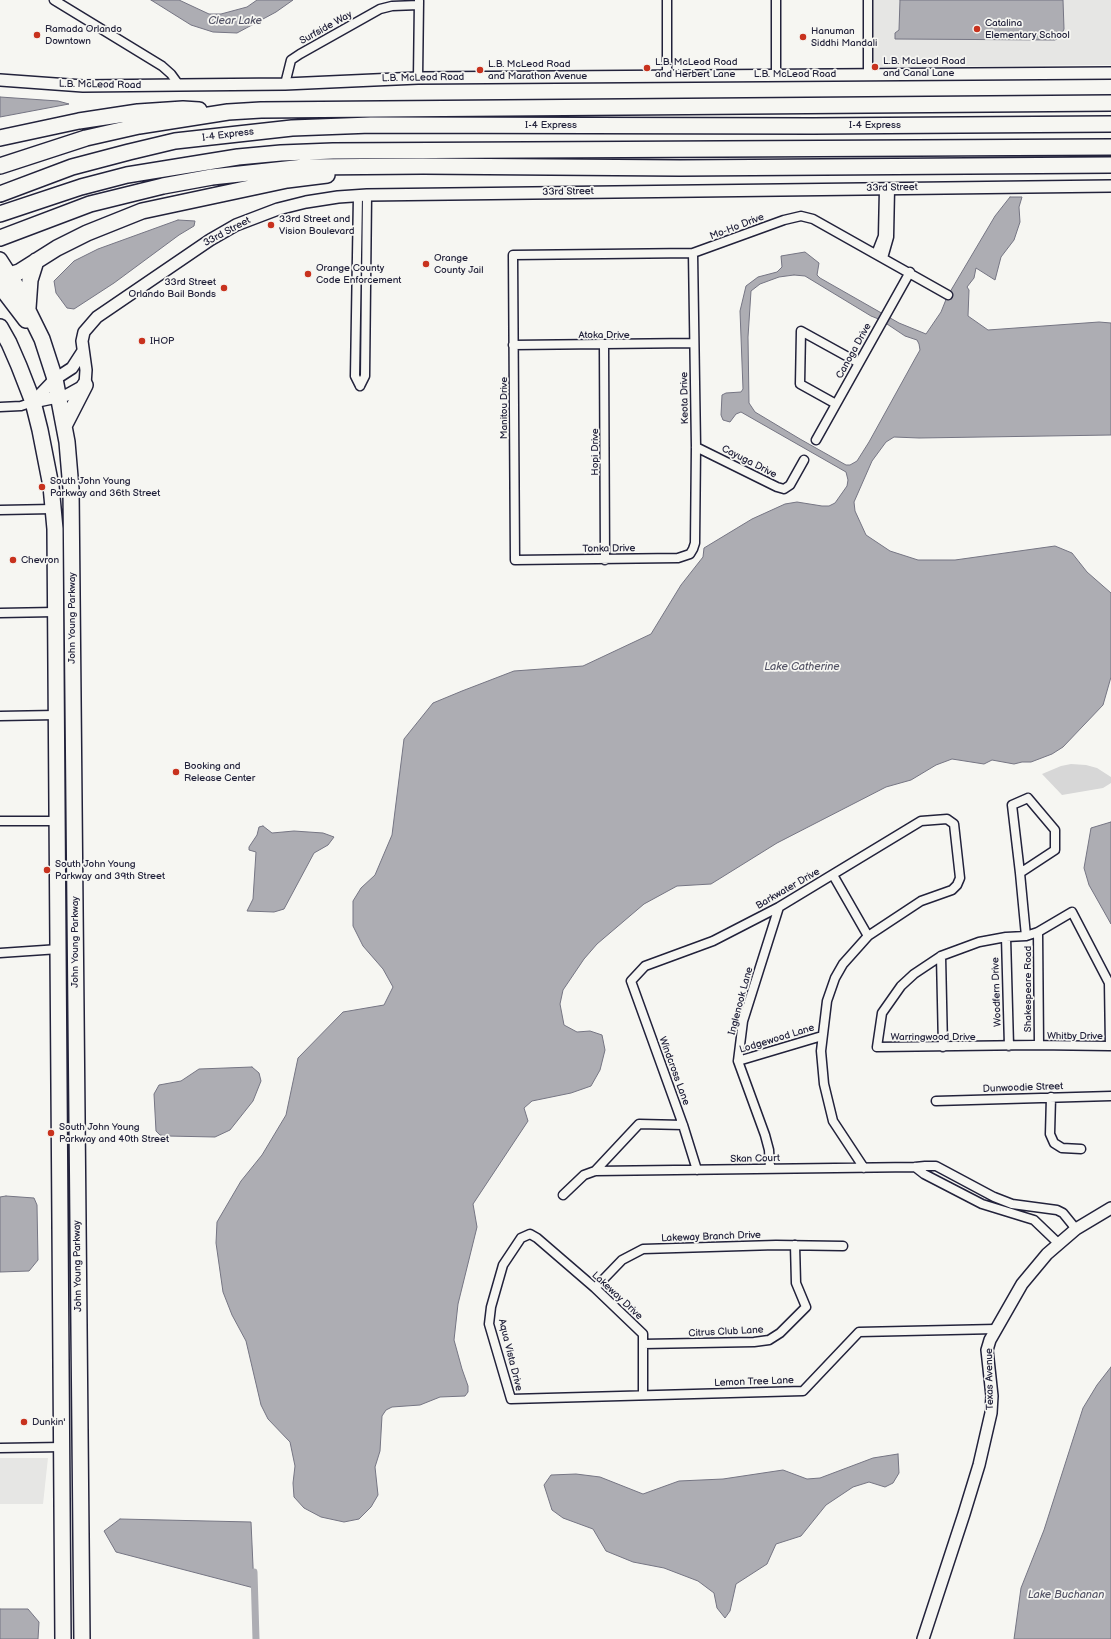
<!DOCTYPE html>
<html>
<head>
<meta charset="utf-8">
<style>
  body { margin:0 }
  canvas { display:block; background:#f6f6f2 }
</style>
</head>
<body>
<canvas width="1111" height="1639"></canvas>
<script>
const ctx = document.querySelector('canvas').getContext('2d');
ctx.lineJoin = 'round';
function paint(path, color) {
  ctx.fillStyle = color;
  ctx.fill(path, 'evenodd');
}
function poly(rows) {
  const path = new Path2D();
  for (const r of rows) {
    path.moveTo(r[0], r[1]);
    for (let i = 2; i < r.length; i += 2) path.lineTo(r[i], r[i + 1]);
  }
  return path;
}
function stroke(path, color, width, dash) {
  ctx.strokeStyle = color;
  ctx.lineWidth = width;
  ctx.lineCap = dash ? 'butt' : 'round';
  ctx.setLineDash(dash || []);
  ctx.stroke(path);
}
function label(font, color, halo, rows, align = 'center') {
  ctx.font = font + ' "Balsamiq Sans",sans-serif';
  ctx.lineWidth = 3.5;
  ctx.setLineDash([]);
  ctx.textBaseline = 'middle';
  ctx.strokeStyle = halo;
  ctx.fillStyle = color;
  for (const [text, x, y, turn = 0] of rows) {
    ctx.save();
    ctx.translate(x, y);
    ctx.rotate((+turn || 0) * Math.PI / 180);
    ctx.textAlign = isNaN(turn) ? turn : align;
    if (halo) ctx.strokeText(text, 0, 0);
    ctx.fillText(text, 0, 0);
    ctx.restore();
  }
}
paint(poly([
  [872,0,1111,0,1111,65,873,67],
  [0,1458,48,1458,43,1504,0,1504]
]), '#e6e6e4');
paint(poly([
  [1071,764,1086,765,1097,768,1111,777,1111,783,1103,788,1062,795,1042,774,1061,766]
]), '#d7d7d7');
const water = poly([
  [151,0,179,0,209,14,221,14,247,7,257,0,293,0,276,12,237,33,213,32,191,25,151,0],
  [900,0,1063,0,1064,29,1061,36,1055,40,895,39,895,33,899,30,900,0],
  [0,97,58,101,69,104,0,117,0,97],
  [1010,197,1022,197,1019,207,1020,222,1014,240,1001,257,995,280,976,268,974,278,967,287,969,290,968,316,988,330,1099,322,1111,323,1111,435,919,438,894,437,886,442,872,461,854,502,855,511,866,535,890,551,918,560,955,560,1055,546,1072,553,1087,572,1111,593,1111,677,1103,705,1063,747,1052,754,1031,762,1022,762,1014,764,992,760,984,764,952,759,936,765,911,780,886,787,777,843,711,884,677,886,644,904,597,944,584,959,563,990,560,1004,564,1025,577,1032,590,1031,602,1035,605,1050,600,1070,591,1086,571,1093,532,1101,524,1108,528,1121,473,1204,477,1227,458,1304,454,1340,462,1369,468,1386,468,1392,465,1396,440,1397,420,1405,392,1407,386,1410,382,1416,380,1451,375,1467,378,1495,371,1507,359,1519,344,1522,321,1517,304,1508,294,1497,293,1483,295,1466,290,1442,268,1419,261,1405,246,1341,232,1315,223,1292,216,1243,217,1222,241,1181,262,1155,286,1115,298,1058,343,1012,384,1005,393,987,383,969,363,946,353,926,353,901,361,888,375,875,392,835,404,739,433,703,462,691,514,671,583,666,651,634,681,585,703,557,704,548,752,519,785,504,797,502,822,506,829,506,835,503,847,486,848,480,846,472,741,412,736,414,730,422,723,420,721,415,722,395,726,393,741,392,743,389,740,311,746,286,758,277,777,272,782,267,781,256,805,252,819,263,817,275,820,278,899,323,926,334,941,312,947,297,995,216,1010,197],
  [794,275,805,276,871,316,881,320,905,336,917,340,919,344,920,350,916,357,869,442,857,461,850,465,846,465,800,439,755,412,749,403,748,337,751,291,760,284,779,277,794,275],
  [178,220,195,221,194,226,179,235,114,283,74,309,67,308,56,293,54,281,74,261,98,249,178,220],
  [1111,822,1111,924,1089,885,1084,868,1091,828,1111,822],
  [263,826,272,833,294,831,323,833,334,837,328,845,314,853,284,909,274,912,247,911,253,899,256,852,249,850,249,847,257,835,259,827,263,826],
  [252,1067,259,1073,261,1081,253,1101,230,1130,215,1137,167,1136,160,1135,156,1131,154,1094,159,1085,181,1081,199,1069,252,1067],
  [6,1196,34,1198,37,1205,38,1260,29,1271,0,1272,0,1197,6,1196],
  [1111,1367,1111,1639,1014,1639,1021,1588,1044,1530,1083,1408,1097,1385,1111,1367],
  [898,1454,899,1473,893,1483,885,1487,869,1482,853,1487,826,1505,801,1536,776,1544,767,1564,736,1584,730,1611,725,1618,717,1608,714,1593,698,1581,664,1568,633,1562,606,1551,593,1529,563,1518,552,1510,544,1485,551,1475,576,1474,600,1477,643,1494,679,1481,723,1479,783,1470,807,1479,820,1478,873,1458,898,1454],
  [120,1519,251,1522,254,1588,116,1552,104,1531,120,1519],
  [0,1609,28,1609,39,1622,38,1639,0,1639,0,1609]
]);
paint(water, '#adadb3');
stroke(water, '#757583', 1);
stroke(poly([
  [254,1572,256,1639]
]), '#adadb3', 7);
const street = poly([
  [54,0,162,66,171,74,179,85],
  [776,0,776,74],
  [868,74,868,0],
  [667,75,667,0],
  [418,78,419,1],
  [285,84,291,60,300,54,380,9,392,6,419,5],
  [358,196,355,376,360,386],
  [693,253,696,447,695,543,693,549,690,554,678,558,515,560,513,255,693,253,784,220,801,216,813,219,948,295],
  [876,254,883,236,884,189],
  [883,258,889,237,890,189],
  [513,345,694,343],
  [604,345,605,560],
  [360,386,365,376,367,195],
  [836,404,800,384,801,331,859,363],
  [0,407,21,406,33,402],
  [816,440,910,272],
  [696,447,777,487,784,489,790,485,804,460],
  [0,510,53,509],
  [0,613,55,612],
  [0,716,56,715],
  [1028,798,1055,830,1055,850,1020,873,1012,805,1028,798],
  [0,821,57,821],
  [1020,873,1026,936],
  [833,875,868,936],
  [1038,932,1039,1045],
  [1006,937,1009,1046],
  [0,953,59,949],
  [941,956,943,1047],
  [1110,1046,1109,983,1072,912,1038,932,1026,936,1006,937,979,942,941,956,914,974,901,986,882,1013,877,1047,1035,1045,1110,1046,1111,1046],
  [738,1061,822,1036],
  [1051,1097,1050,1134,1054,1143,1062,1148,1081,1149],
  [936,1101,1111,1096],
  [915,1167,924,1174,982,1204,1034,1220,1058,1243],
  [770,1169,769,1150,765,1135,738,1061,743,1021,779,907],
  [697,1170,683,1125,631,981,645,966,713,941,779,907,921,821,947,819,954,824,960,878,957,885,952,890,921,901,868,936,843,964,835,978,827,1001,821,1051,824,1084,833,1121,864,1168],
  [595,1171,639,1124,683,1125],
  [563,1195,584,1175,595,1171,915,1167,925,1166,936,1166,994,1197,1012,1204,1057,1210,1063,1213,1076,1229],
  [595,1288,622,1260,643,1249,776,1245,843,1246],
  [643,1344,754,1342,769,1340,780,1333,806,1307,796,1283,795,1245],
  [643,1395,643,1334,595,1288,537,1238,530,1234,521,1238,503,1265,491,1307,489,1324,511,1399,803,1391,859,1332,996,1329],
  [0,1448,63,1447]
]);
const secondary = poly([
  [0,80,83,86,179,85,285,84,418,78,1111,73],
  [33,402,67,395,85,385,86,370,82,341,84,332,97,317,210,240,236,225,278,209,306,202,338,197,367,195,1111,186],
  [33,402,55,379,72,368,83,351],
  [923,1639,964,1514,979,1465,991,1413,992,1396,987,1350,990,1340,1022,1284,1047,1254,1076,1229,1111,1208]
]);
const primary = poly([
  [0,259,11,276]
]);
const highway = poly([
  [0,138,79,121,138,112,183,109,199,110],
  [0,166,86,138,139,126,228,112,261,110,1111,103],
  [0,194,72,167,129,152,175,141,292,128,371,125,813,126,1111,124],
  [0,214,81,187,127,175,238,157,281,153,333,151,1111,147],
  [0,238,90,204,163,186,212,177,304,167,423,166,680,168,1111,165],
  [11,276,42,339,55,379,67,442,71,489,82,1639],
  [0,278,19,272,57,248,87,233,142,211,287,180,327,175],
  [0,286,26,320],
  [28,308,30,280,36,261],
  [0,327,9,343,19,366,33,402,40,430,51,486,55,529,63,1639],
  [65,424,85,385]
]);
stroke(street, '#22223b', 11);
stroke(secondary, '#22223b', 14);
stroke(primary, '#22223b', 16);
stroke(highway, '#22223b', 18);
stroke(street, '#f6f6f2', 8);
stroke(secondary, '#f6f6f2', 11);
stroke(primary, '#f6f6f2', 13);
stroke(highway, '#f6f6f2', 15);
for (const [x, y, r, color] of [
  [977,29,4,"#c8321e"],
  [37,35,4,"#c8321e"],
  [803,37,4,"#c8321e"],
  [875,67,4,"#c8321e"],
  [647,68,4,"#c8321e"],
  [480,70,4,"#c8321e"],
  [271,225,4,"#c8321e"],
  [426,264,4,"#c8321e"],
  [308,274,4,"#c8321e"],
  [224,288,4,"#c8321e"],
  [142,341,4,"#c8321e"],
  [42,487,4,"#c8321e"],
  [13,560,4,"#c8321e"],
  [176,772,4,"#c8321e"],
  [47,870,4,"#c8321e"],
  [51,1133,4,"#c8321e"],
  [24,1422,4,"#c8321e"]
]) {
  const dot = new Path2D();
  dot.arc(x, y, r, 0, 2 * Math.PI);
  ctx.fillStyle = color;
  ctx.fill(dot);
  stroke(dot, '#f6f6f2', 1.5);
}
label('10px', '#22223b', '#f6f6f2', [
  ["Catalina",985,23],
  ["Elementary School",985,35],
  ["Ramada Orlando",45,29],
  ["Downtown",45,41],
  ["Hanuman",811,31],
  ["Siddhi Mandali",811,43],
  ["L.B. McLeod Road",883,61],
  ["and Canal Lane",883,73],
  ["L.B. McLeod Road",655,62],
  ["and Herbert Lane",655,74],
  ["L.B. McLeod Road",488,64],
  ["and Marathon Avenue",488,76],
  ["33rd Street and",279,219],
  ["Vision Boulevard",279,231],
  ["Orange",434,258],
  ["County Jail",434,270],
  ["Orange County",316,268],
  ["Code Enforcement",316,280],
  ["33rd Street",216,282,"right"],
  ["Orlando Bail Bonds",216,294,"right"],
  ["IHOP",150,341],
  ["South John Young",50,481],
  ["Parkway and 36th Street",50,493],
  ["Chevron",21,560],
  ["Booking and",184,766],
  ["Release Center",184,778],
  ["South John Young",55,864],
  ["Parkway and 39th Street",55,876],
  ["South John Young",59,1127],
  ["Parkway and 40th Street",59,1139],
  ["Dunkin'",32,1422]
], 'left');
label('10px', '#22223b', '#f6f6f2', [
  ["Surfside Way",326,28,-29],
  ["L.B. McLeod Road",795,74],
  ["L.B. McLeod Road",423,78,-1],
  ["L.B. McLeod Road",100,85,1],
  ["I-4 Express",551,125],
  ["I-4 Express",875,125],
  ["I-4 Express",228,135,-7],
  ["33rd Street",892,188,-1],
  ["33rd Street",568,192,-1],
  ["Mo-Ho Drive",737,227,-21],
  ["33rd Street",227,232,-28],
  ["Atoka Drive",604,335],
  ["Canoga Drive",854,351,-61],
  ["Keota Drive",685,398,-91],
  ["Manitou Drive",504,408,-90],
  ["Hopi Drive",595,452,-90],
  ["Cayuga Drive",749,462,27],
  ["Tonka Drive",609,549,-1],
  ["John Young Parkway",72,618,-90],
  ["Barkwater Drive",788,889,-30],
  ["John Young Parkway",75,942,-90],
  ["Shakespeare Road",1028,989,-90],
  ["Woodfern Drive",997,992,-92],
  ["Inglenook Lane",741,1001,-75],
  ["Whitby Drive",1075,1036],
  ["Warringwood Drive",933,1037],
  ["Lodgewood Lane",777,1039,-17],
  ["Windcross Lane",674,1071,70],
  ["Dunwoodie Street",1023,1088,-2],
  ["Skan Court",755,1159,-1],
  ["Lakeway Branch Drive",711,1237,-2],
  ["John Young Parkway",78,1266,-91],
  ["Lakeway Drive",617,1296,43],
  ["Citrus Club Lane",726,1332,-3],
  ["Aqua Vista Drive",510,1355,76],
  ["Texas Avenue",990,1379,-91],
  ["Lemon Tree Lane",754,1382,-2]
]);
label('italic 11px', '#535365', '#f6f6f2', [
  ["Clear Lake",235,21],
  ["Lake Catherine",802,667],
  ["Lake Buchanan",1066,1595]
]);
</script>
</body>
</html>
